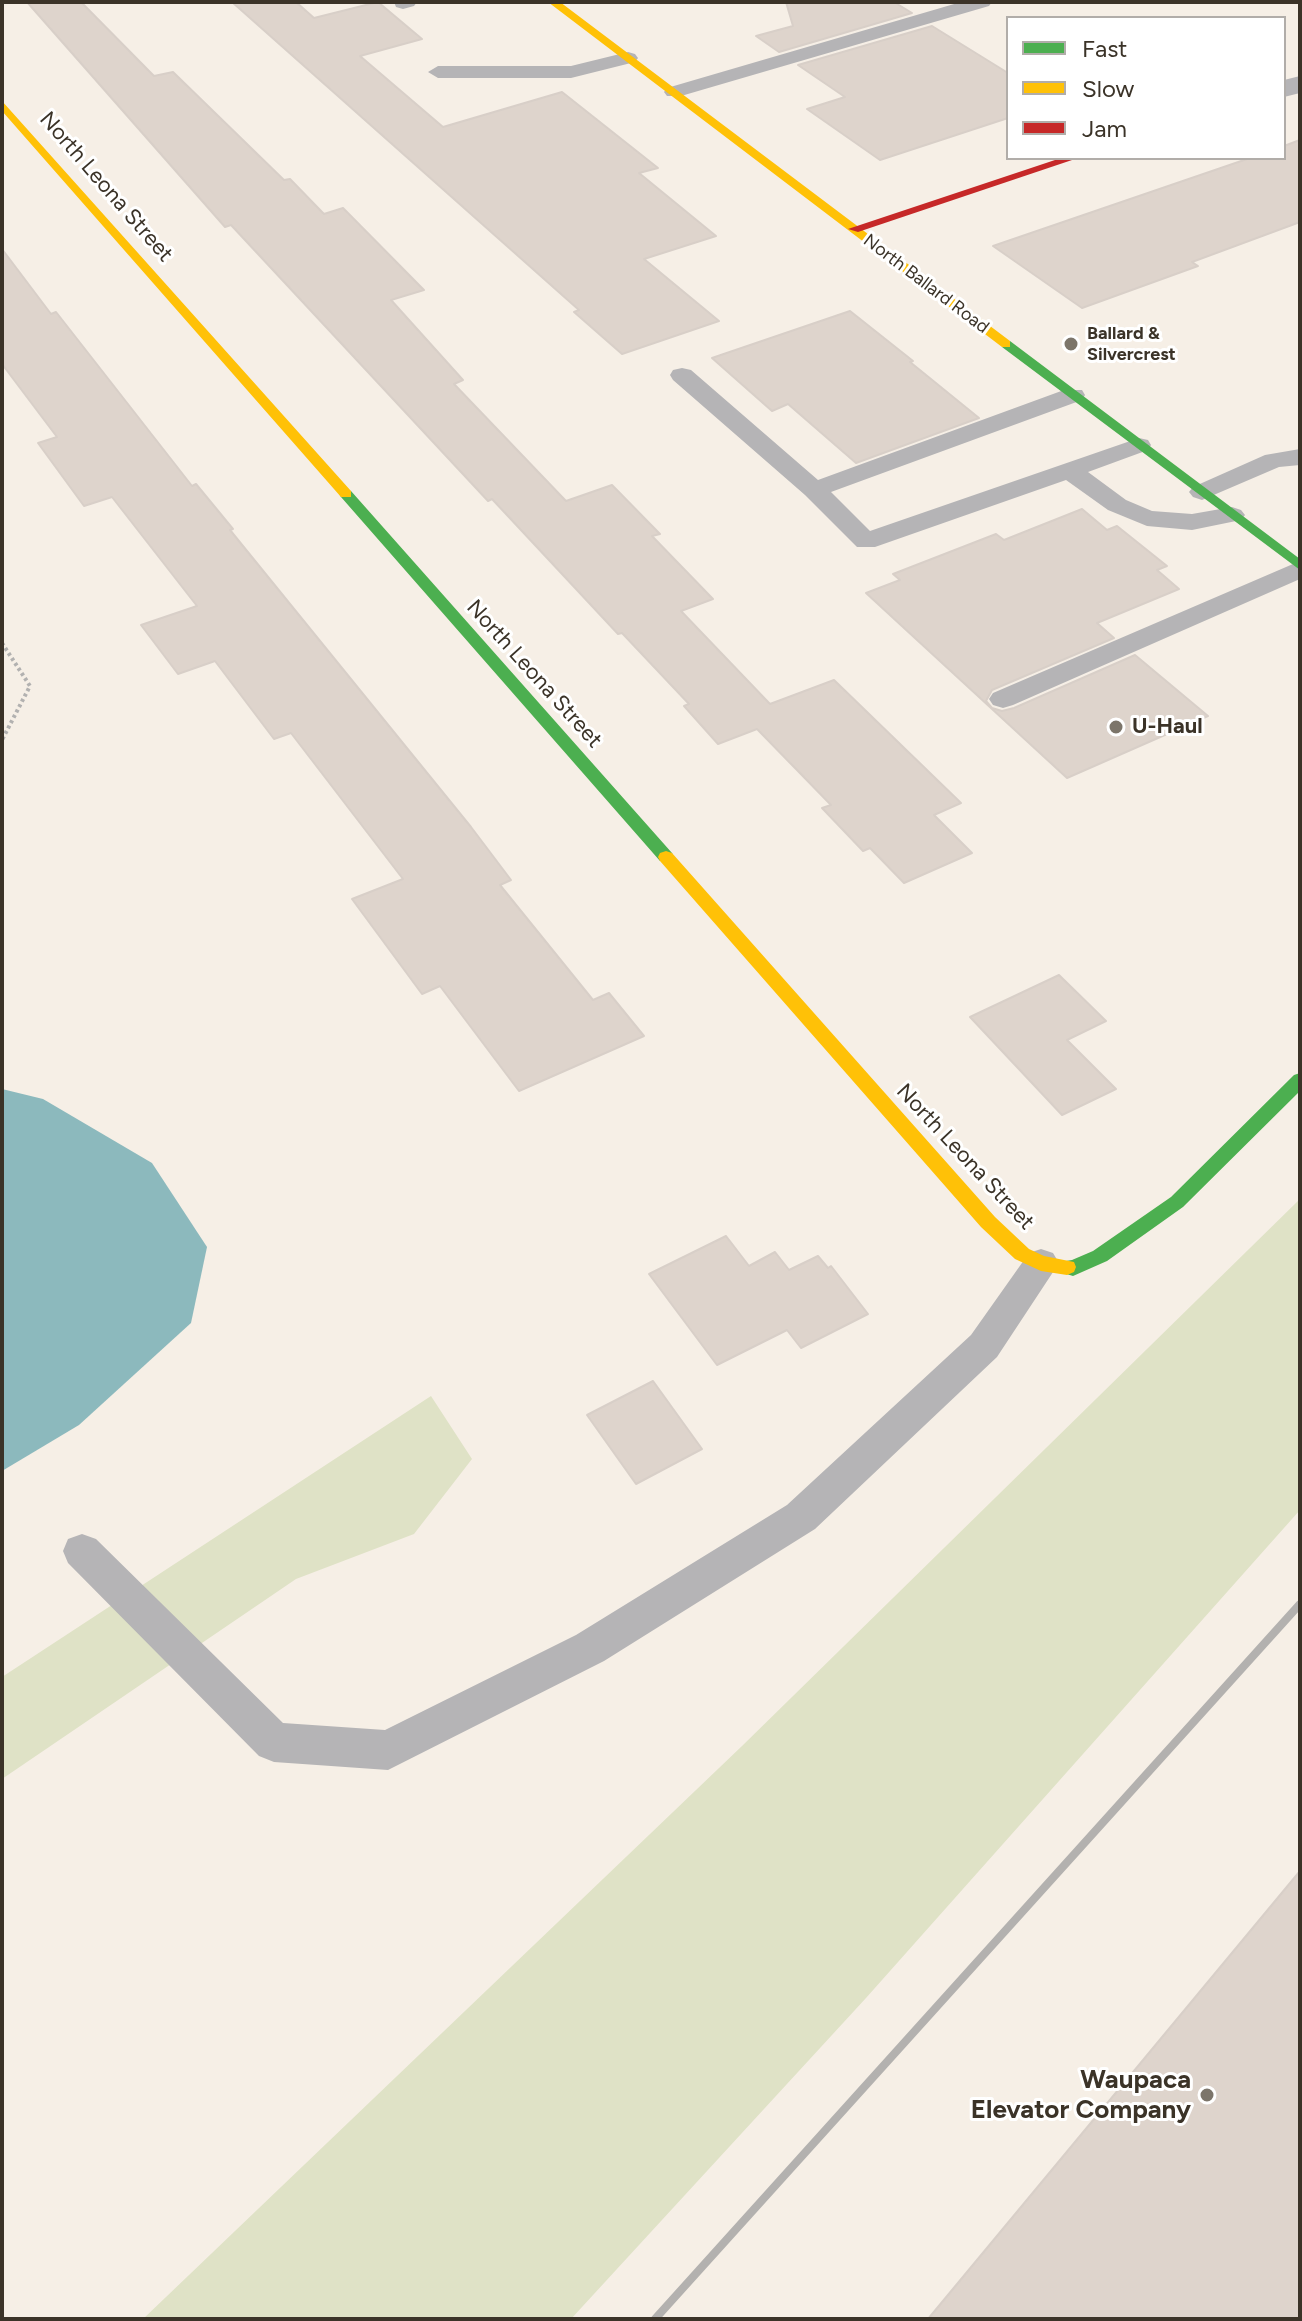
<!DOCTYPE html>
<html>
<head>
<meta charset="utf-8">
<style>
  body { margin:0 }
  #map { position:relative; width:1302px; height:2321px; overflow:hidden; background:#f6efe6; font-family:Figtree,sans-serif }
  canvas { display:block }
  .frame { position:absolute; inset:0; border:4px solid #3b3328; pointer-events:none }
  .legend { position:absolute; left:1006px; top:16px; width:280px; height:144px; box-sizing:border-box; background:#fff; border:2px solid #b1ada9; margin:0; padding:10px 14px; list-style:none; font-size:24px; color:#3b3328 }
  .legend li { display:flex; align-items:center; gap:16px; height:40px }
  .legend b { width:40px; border:2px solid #b1ada9 }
</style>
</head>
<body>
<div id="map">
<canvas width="1302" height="2321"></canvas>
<div class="frame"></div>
<ul class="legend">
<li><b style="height:10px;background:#4caf50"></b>Fast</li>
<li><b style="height:10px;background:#ffc107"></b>Slow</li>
<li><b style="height:10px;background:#c62828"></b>Jam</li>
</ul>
</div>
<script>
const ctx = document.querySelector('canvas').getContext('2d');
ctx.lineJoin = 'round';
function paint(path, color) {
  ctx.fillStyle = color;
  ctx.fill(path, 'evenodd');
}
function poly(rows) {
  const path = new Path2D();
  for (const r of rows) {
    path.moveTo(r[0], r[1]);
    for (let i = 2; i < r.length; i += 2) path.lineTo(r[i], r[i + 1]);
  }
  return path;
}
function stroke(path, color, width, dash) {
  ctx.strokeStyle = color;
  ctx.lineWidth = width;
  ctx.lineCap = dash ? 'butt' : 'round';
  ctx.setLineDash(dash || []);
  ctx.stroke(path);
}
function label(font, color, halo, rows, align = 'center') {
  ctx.font = font + ' Figtree,sans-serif';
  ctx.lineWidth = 6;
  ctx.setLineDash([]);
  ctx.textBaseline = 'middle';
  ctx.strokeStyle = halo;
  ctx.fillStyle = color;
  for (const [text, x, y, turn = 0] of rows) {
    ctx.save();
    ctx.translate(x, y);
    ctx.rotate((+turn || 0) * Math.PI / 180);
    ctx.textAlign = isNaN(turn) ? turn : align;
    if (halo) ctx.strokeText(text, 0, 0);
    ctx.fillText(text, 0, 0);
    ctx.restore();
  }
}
paint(poly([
  [1300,1199,1300,1510,866,1998,571,2319,143,2319,742,1746],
  [431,1396,472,1459,414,1534,296,1579,2,1779,2,1677]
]), '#dfe2c6');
paint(poly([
  [2,1089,43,1099,152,1163,207,1247,191,1323,79,1425,2,1471]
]), '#8cb9bd');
const building = poly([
  [27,2,81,2,154,76,173,72,284,180,290,179,324,214,343,208,424,290,391,300,463,380,454,384,566,501,612,485,660,534,652,536,713,599,681,611,770,704,834,680,961,803,934,815,972,853,904,883,870,848,863,851,822,808,831,805,757,729,718,744,684,706,689,704,622,633,618,634,492,499,488,501,231,225,225,227,27,2],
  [232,2,296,2,314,18,378,2,422,39,360,56,443,127,562,92,658,168,639,173,716,236,644,259,719,321,622,354,574,312,579,310,232,2],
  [786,2,894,2,912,13,779,52,756,36,793,26,786,2],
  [932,26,1008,73,1008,118,880,160,807,109,845,97,798,65,932,26],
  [1300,140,1300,222,1192,262,1198,266,1082,308,993,246,1250,158,1284,158,1284,146,1300,140],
  [2,249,51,314,56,312,192,486,196,484,233,529,230,530,471,827,511,880,500,885,593,1000,609,993,644,1036,519,1091,440,986,422,994,352,899,403,879,291,733,274,739,215,661,178,674,141,625,197,606,112,497,84,506,38,443,57,437,2,364,2,249],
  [850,311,913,361,910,362,979,418,856,463,788,404,772,411,712,358,850,311],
  [1082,509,1107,530,1117,526,1167,566,1157,570,1179,589,1097,623,1114,638,992,690,986,701,992,708,1002,711,1014,708,1135,655,1208,716,1067,778,866,593,900,580,893,574,996,534,1004,540,1082,509],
  [1059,975,1106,1021,1067,1040,1116,1089,1062,1115,970,1017,1059,975],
  [726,1236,749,1266,775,1252,789,1270,818,1256,828,1268,831,1266,868,1314,801,1348,787,1330,717,1365,649,1274,726,1236],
  [653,1381,702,1449,636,1484,587,1415,653,1381],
  [1300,1871,1300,2319,928,2319,1300,1871]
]);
paint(building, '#ded4cc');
stroke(building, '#d8cfc8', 2);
stroke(poly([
  [2,643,30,686,2,740]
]), '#b2b1b0', 4, [3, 3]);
paint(poly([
  [394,2,417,2,414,6,403,9,396,7,394,2],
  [961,2,992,2,989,6,681,96,667,96,664,92,667,88,961,2],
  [628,52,635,54,638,58,635,62,571,78,438,78,428,72,438,66,571,66,628,52],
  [682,368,691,370,818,480,1064,390,1082,390,1085,395,1082,400,831,492,870,531,1139,438,1148,440,1151,445,1148,450,1088,472,1126,500,1152,511,1192,514,1232,507,1241,510,1245,515,1241,520,1192,530,1147,526,1108,510,1066,480,875,547,857,547,805,495,673,380,670,375,673,370,682,368],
  [1300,449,1300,465,1279,467,1202,500,1193,497,1189,492,1193,487,1265,455,1300,449],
  [1300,561,1300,579,1013,705,1003,708,993,705,989,699,993,693,1300,561],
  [1041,1249,1053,1253,1059,1263,997,1357,815,1529,604,1661,388,1770,274,1762,259,1756,68,1563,63,1551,68,1539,82,1534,96,1539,283,1723,385,1730,576,1635,787,1505,971,1335,1029,1253,1041,1249]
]), '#b5b4b6');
paint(poly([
  [1300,76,1300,93,1284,97,1284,80,1300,76]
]), '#b5b4b6');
paint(poly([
  [1002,341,1010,341,1300,559,1300,570,1002,347,1002,341],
  [346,490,351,491,672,853,674,857,672,861,660,861,341,497,339,494,346,490],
  [1300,1073,1300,1091,1183,1207,1107,1261,1073,1276,1060,1272,1058,1267,1060,1262,1072,1260,1093,1251,1171,1197,1294,1075,1300,1073]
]), '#4caf50');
paint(poly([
  [548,2,560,2,1010,341,1010,347,1002,347,548,2],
  [2,101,351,491,351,497,341,497,2,111,2,101],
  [666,851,672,853,995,1217,1029,1249,1044,1256,1074,1262,1076,1267,1074,1272,1067,1275,1041,1271,1015,1259,981,1227,660,861,658,857,660,853,666,851]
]), '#ffc107');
paint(poly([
  [1061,158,1078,158,858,232,848,229,1061,158]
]), '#c62828');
stroke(poly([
  [655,2319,1300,1604]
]), '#b3b1af', 8);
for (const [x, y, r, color] of [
  [1071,344,8,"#7c756a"],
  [1116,727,8,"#7c756a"],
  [1207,2095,8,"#7c756a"]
]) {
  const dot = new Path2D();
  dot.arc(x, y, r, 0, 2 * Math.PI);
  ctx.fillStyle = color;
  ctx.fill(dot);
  stroke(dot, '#fff', 3);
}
label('18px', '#3b3328', '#fff', [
  ["North Ballard Road",926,284,37]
]);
label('bold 18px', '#3b3328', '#fff', [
  ["Ballard &",1087,334],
  ["Silvercrest",1087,355]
], 'left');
label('22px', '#3b3328', '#fff', [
  ["North Leona Street",106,187,49],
  ["North Leona Street",534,674,48],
  ["North Leona Street",965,1157,47]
]);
label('bold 22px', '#3b3328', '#fff', [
  ["U-Haul",1132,727]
], 'left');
label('bold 26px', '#3b3328', '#fff', [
  ["Waupaca",1191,2080],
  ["Elevator Company",1191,2110]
], 'right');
</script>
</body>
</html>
